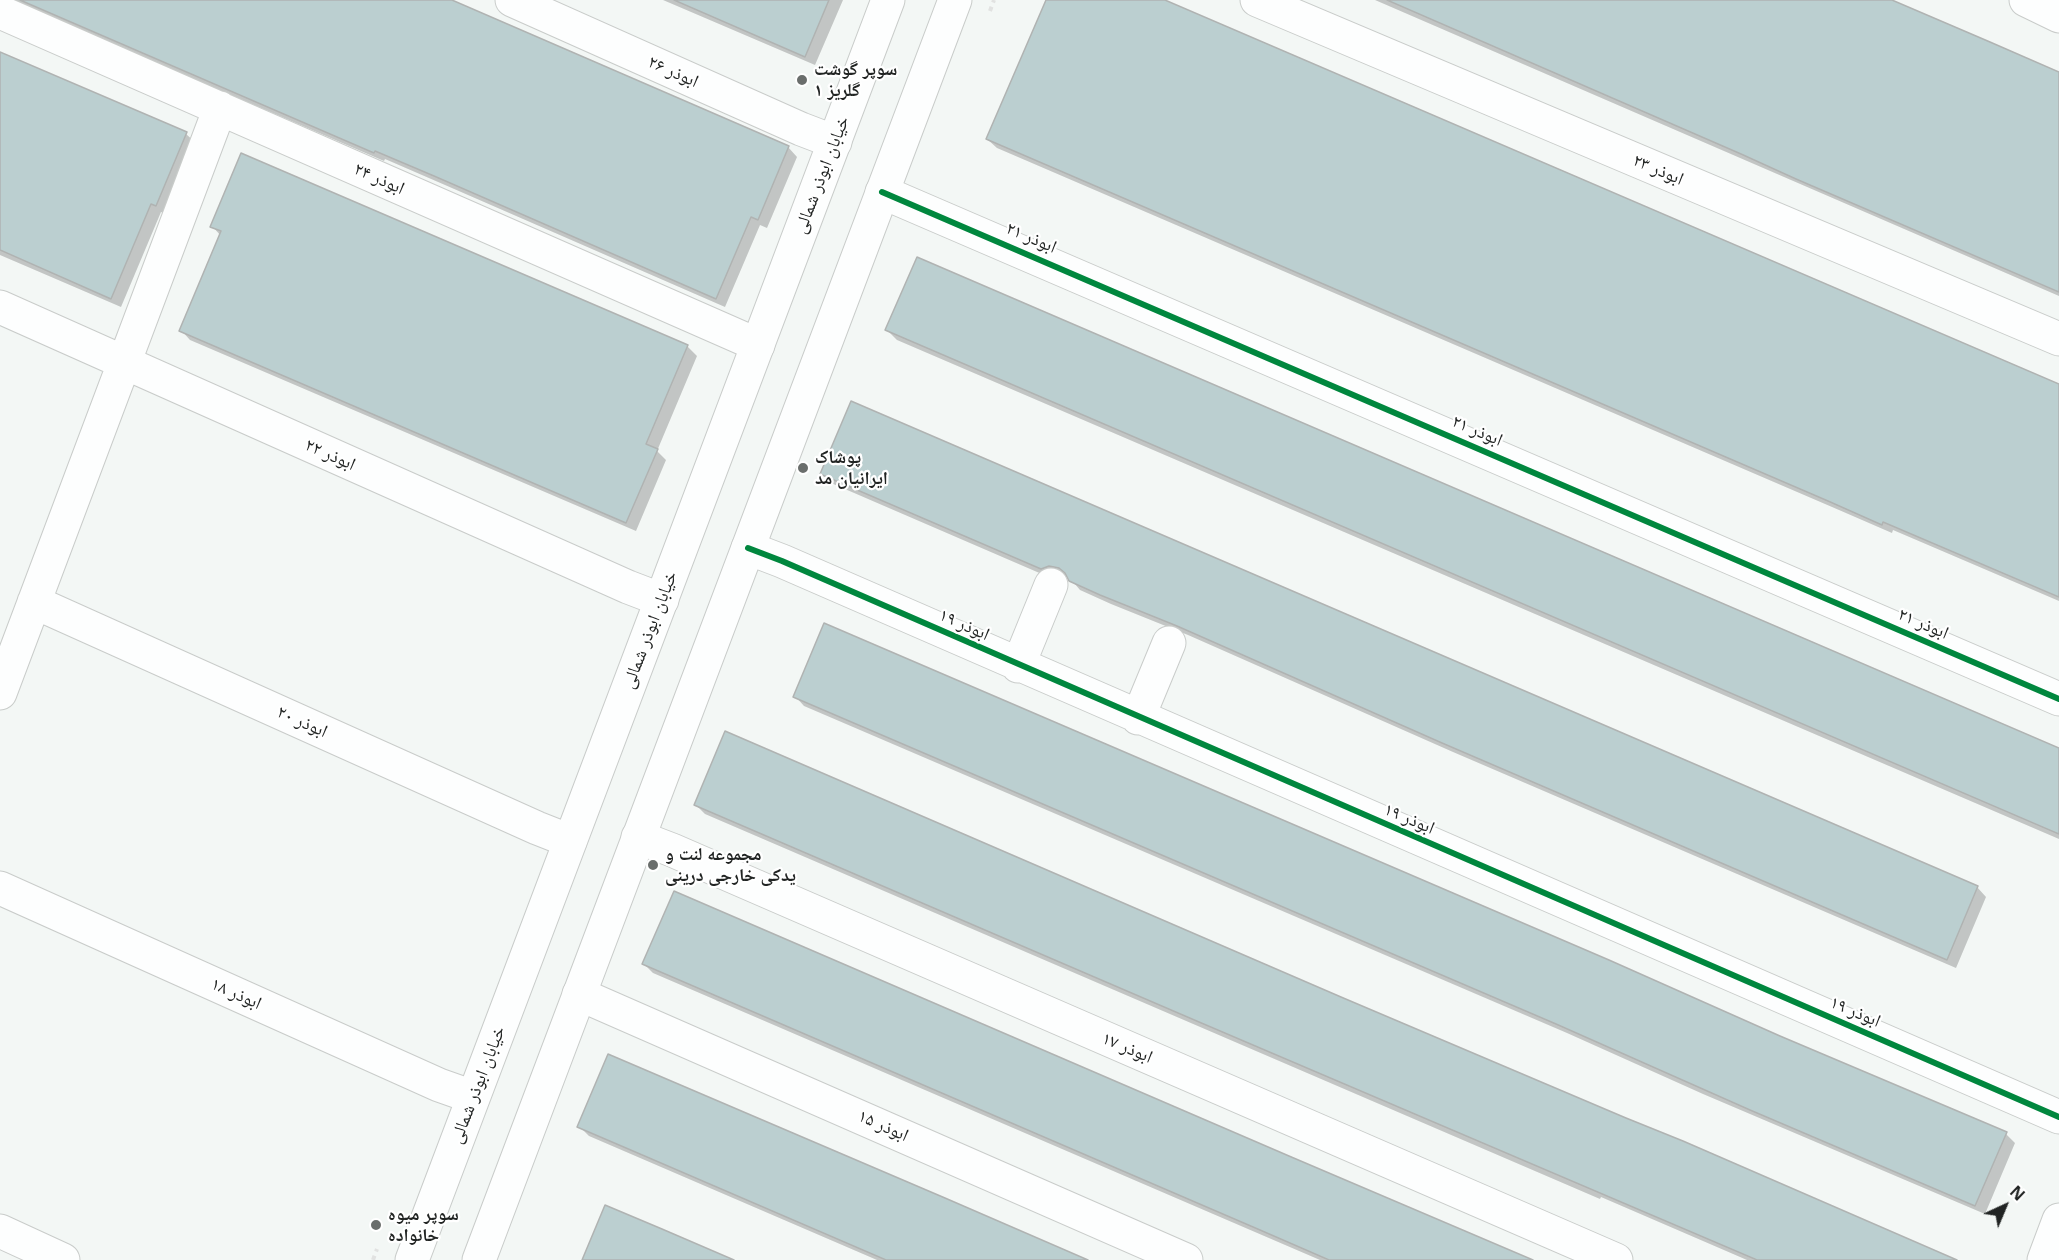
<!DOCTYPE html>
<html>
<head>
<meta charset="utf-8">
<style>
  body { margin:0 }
  #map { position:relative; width:2059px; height:1260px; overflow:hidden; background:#f3f7f5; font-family:"Noto Sans",sans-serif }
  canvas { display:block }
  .north { position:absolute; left:1975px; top:1176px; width:60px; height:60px; -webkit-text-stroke:4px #fff; paint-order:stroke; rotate:44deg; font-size:16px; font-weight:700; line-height:24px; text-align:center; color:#212423 }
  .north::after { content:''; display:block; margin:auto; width:21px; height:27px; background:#212423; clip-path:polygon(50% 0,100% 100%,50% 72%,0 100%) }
</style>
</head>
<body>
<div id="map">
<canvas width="2059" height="1260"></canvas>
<div class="north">N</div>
</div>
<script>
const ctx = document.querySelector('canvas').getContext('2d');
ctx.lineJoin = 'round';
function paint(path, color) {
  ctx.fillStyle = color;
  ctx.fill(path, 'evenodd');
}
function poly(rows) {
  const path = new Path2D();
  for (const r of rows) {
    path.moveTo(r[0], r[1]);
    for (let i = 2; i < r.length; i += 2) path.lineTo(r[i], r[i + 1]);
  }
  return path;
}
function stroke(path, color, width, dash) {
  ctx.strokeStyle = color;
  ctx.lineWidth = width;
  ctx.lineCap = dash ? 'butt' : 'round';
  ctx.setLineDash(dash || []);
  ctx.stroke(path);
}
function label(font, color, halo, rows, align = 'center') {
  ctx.font = font + ' "Noto Sans","Noto Naskh Arabic",sans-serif';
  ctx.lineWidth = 4.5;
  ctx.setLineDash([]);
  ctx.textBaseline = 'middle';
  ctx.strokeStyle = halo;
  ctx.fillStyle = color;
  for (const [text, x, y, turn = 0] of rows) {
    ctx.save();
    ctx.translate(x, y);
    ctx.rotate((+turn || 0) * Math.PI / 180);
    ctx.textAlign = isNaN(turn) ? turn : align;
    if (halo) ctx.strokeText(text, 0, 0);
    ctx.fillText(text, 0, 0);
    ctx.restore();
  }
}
paint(poly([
  [10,0,443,0,788,147,797,157,767,228,760,225,725,307,445,185,385,159,384,161],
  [663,0,843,0,815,65],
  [1047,0,1160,0,2059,385,2059,601,1893,530,1892,533,1839,510,997,148,987,139],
  [1375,0,1888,0,2059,73,2059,296],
  [0,53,186,134,196,143,165,214,161,212,121,307,0,255],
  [212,226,687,346,697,356,657,451,666,460,636,531,190,340,181,330,221,236],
  [887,330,2059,749,2059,839,897,340],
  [822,474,1977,887,1986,897,1956,968,1453,752,1188,635,1111,604,1080,590,1069,577,1059,575,1051,578,831,483],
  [795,696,1779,1038,2006,1134,2015,1143,1985,1214,1703,1094,1567,1033,804,706],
  [695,804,1340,998,1953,1260,1747,1260,1601,1197,1600,1199,705,814],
  [644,964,1530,1260,1320,1260,653,973],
  [579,1126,1084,1260,877,1260,589,1136]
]), '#0003');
const building = poly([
  [20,0,452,0,789,146,758,220,751,217,716,299,434,176,375,151,374,153,20,0],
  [674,0,829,0,805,57,674,0],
  [1046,0,1165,0,2059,384,2059,597,1883,522,1882,525,1828,501,986,139,1046,0],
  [1387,0,1892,0,1990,42,2059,72,2059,292,1796,179,1741,154,1387,0],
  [0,52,187,132,156,206,151,204,111,299,0,250,0,52],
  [241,153,688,345,646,444,658,449,626,523,179,331,221,231,210,227,241,153],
  [917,257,2059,748,2059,834,885,330,917,257],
  [851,401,1978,886,1947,960,1442,743,1177,626,1100,595,1069,581,1065,573,1059,568,1049,566,1041,569,820,474,851,401],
  [824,623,1609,960,1780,1036,2007,1132,1975,1206,1750,1110,1556,1024,793,697,824,623],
  [725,731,1341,997,1626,1118,1683,1141,1957,1260,1757,1260,1199,1022,694,805,725,731],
  [674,891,1289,1156,1533,1260,1329,1260,1260,1230,642,964,674,891],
  [608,1054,945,1198,1088,1260,886,1260,633,1151,577,1127,608,1054],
  [605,1205,662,1229,734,1260,582,1260,605,1205]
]);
paint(building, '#bbcfd0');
stroke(building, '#b0b3b2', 1.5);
const street = poly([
  [512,0,801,129,835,142],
  [1257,0,2059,339],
  [0,12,758,345],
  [882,192,2059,699],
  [0,307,628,587,662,600],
  [748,548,782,561,2059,1117],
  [34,602,537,828,570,841],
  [1018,666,1051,585],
  [0,693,220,108],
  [1138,718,1169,643],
  [638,837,672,850,1616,1260],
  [0,888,439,1085,473,1097],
  [579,994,1186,1260],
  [0,1231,63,1260]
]);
const secondary = poly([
  [2026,0,2059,16],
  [412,1260,888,0],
  [479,1260,955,0],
  [2044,1260,2059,1220]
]);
stroke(street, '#c9ccca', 35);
stroke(secondary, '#c9ccca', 35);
stroke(poly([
  [990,11,994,0],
  [373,1260,377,1249]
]), '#e1e2e1', 4, [4.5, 4.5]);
stroke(street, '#fdfefe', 33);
stroke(secondary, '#fdfefe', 33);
stroke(poly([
  [882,192,2059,699],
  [748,548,782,561,2059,1117]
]), '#00873e', 6);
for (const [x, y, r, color] of [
  [802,80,6,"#6a6e6c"],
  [803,468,6,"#6a6e6c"],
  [653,865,6,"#6a6e6c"],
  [376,1225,6,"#6a6e6c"]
]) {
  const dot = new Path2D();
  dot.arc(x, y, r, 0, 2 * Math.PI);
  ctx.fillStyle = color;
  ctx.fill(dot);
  stroke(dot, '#fff', 2);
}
label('bold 18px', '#212423', '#fff', [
  ["سوپر گوشت",814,70],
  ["گلریز ۱",814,91],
  ["پوشاک",815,458],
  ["ایرانیان مد",815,479],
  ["مجموعه لنت و",665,855],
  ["یدکی خارجی درینی",665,876],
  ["سوپر میوه",388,1215],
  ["خانواده",388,1236]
], 'left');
label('18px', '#212423', '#fff', [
  ["ابوذر ۲۶",673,72,24],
  ["ابوذر ۲۳",1658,170,23],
  ["خیابان ابوذر شمالی",822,175,-69],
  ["ابوذر ۲۴",379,179,24],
  ["ابوذر ۲۱",1031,238,23],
  ["ابوذر ۲۱",1477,431,23],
  ["ابوذر ۲۲",330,455,24],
  ["ابوذر ۲۱",1923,624,23],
  ["ابوذر ۱۹",964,625,24],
  ["خیابان ابوذر شمالی",650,630,-69],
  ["ابوذر ۲۰",302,722,24],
  ["ابوذر ۱۹",1409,819,23],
  ["ابوذر ۱۸",236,994,24],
  ["ابوذر ۱۹",1855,1012,23],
  ["ابوذر ۱۷",1127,1048,23],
  ["خیابان ابوذر شمالی",478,1085,-69],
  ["ابوذر ۱۵",883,1126,24]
]);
</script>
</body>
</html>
